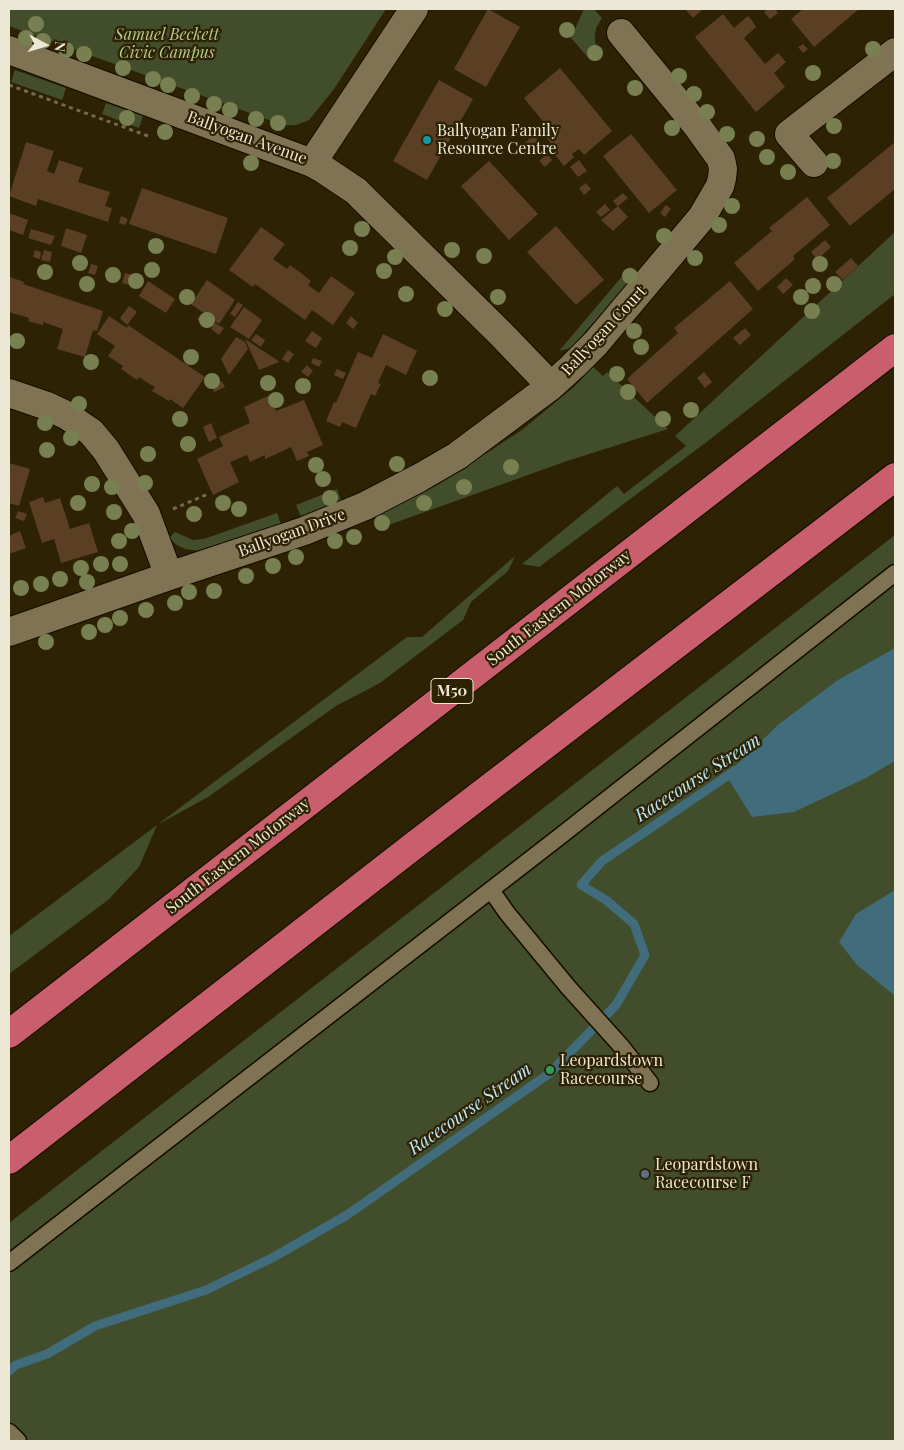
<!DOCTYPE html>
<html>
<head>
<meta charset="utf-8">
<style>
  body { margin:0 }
  #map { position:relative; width:904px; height:1450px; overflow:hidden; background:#2d2304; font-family:"Playfair Display",serif }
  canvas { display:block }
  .frame { position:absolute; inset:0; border:10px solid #ede7d5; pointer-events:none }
  .north { position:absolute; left:20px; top:20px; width:50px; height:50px; -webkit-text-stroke:4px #2d2304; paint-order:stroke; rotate:96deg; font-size:14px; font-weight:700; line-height:20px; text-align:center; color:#ede7d5 }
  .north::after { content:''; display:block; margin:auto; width:18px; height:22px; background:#ede7d5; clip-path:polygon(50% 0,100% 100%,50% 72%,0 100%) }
</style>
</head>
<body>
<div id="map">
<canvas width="904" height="1450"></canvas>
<div class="frame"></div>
<div class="north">N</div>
</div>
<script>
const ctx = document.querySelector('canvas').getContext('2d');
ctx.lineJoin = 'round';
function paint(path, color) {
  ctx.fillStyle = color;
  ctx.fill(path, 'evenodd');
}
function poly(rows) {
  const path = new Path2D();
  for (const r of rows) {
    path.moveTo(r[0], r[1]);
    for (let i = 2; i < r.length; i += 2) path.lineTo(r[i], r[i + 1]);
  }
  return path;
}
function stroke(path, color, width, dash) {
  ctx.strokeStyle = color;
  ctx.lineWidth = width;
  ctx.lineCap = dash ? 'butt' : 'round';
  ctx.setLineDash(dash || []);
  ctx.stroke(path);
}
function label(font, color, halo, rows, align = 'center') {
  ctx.font = font + ' "Playfair Display",serif';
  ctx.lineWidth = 4.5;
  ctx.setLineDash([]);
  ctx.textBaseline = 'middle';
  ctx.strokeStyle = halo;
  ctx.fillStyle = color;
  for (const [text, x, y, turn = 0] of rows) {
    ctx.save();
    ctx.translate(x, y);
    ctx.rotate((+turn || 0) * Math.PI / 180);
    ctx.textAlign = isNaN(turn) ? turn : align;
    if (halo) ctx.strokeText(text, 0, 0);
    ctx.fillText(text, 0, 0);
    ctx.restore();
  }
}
paint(poly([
  [9,9,386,9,334,89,309,120,296,125,283,125,9,26],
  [584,9,594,9,602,18,596,28,595,36,595,42,602,52,591,61,571,38],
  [15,70,66,88,62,100,11,82],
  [106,103,143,116,139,128,102,114],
  [895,232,895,294,704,444,539,567,522,564,617,486,624,494,686,446,675,436],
  [630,267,637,274,576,342,570,348,559,351],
  [593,367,603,376,607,372,668,429,567,461,383,527,379,515,439,484,522,430,575,386],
  [337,489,341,501,301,517,296,505],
  [277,513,281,524,201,551,185,549,177,545,169,538,175,532,193,540,204,539],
  [895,535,895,1441,9,1441,9,1223],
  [515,556,508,571,471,602,463,620,380,683,336,706,208,797,157,825,139,867,108,900,9,974,9,936,157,825,407,637,422,637]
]), '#424d2c');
paint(poly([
  [895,648,895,761,866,778,794,812,752,817,726,775,779,724,838,680],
  [895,890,895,996,857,965,839,942,856,914]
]), '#416c7c');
stroke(poly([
  [9,1371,16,1365,47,1354,95,1326,206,1290,272,1258,347,1215,550,1073,616,1005,645,955,634,924,606,900,581,885,602,861,736,770]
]), '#416c7c', 9);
paint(poly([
  [488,9,520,27,486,87,454,69],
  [685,9,703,9,693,18],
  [768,9,775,9,778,13,770,19,764,12],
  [803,9,859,9,814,47,791,19],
  [723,14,734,28,748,16,753,22,756,27,744,38,765,64,778,53,786,62,774,73,785,87,756,112,695,37],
  [803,44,808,49,803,53,798,47],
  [560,68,612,131,584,155,579,149,572,154,574,157,564,166,551,150,554,147,539,129,545,124,524,98],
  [439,80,473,99,427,180,393,161],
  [631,134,677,190,649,213,603,156],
  [533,135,545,147,536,156,524,144],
  [26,142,54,151,47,171,54,174,59,160,83,168,78,182,110,192,105,206,112,208,108,222,38,199,36,206,9,196],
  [895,142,895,189,850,226,827,198],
  [547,154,552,160,545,167,539,161],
  [579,160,587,171,578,177,570,167],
  [489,161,538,214,509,240,461,186],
  [586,183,591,189,584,195,579,188],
  [142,188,228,218,216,254,129,224],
  [623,193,628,198,618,206,613,201],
  [807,197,830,225,793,256,795,259,758,291,734,263,772,231,769,228],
  [605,204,610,210,601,217,596,212],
  [666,205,671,209,665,217,660,213],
  [618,206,628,217,613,231,601,220],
  [9,213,28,220,23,235,9,230],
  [121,216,128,219,125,225,119,223],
  [556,226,604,280,576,305,527,252],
  [261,227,285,244,273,259,287,269,290,265,301,273,311,281,308,285,319,293,331,276,355,293,333,325,312,310,305,320,255,284,253,287,229,270],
  [66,228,87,235,81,253,61,246],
  [31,229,55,236,51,245,28,238],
  [825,240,831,247,817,260,811,252],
  [35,250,41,252,40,259,33,257],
  [44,250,52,252,50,262,41,260],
  [851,258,858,266,843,280,835,272],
  [91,264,98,266,95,275,88,273],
  [125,273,133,275,130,285,122,283],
  [10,277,24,282,23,284,103,311,97,331,93,330,85,357,57,349,63,329,43,322,43,325,35,323,28,321,29,318,9,312,9,280],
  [786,278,793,285,783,294,777,287],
  [207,280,235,300,219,324,191,304],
  [148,281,175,299,166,313,139,296],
  [730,281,753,309,647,403,627,379,678,333,674,328],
  [238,302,243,305,235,317,230,314],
  [129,306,137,312,127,325,120,318],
  [244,307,262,320,249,339,230,327],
  [109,316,127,328,128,325,205,377,183,408,170,399,169,401,152,391,155,387,148,383,139,377,137,380,121,369,123,366,108,356,115,346,97,334],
  [199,316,207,320,204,324,197,320],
  [351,316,358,323,353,329,346,323],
  [215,323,224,328,219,335,211,329],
  [745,328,751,335,740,345,733,338],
  [312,331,322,338,316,348,305,341],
  [256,334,265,340,261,347,251,340],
  [383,334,417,351,406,375,386,365,378,383,381,384,375,396,371,394,356,428,342,422,340,427,326,421,334,402,336,403,358,352,372,358],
  [236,337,245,342,248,349,229,375,221,359],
  [245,339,277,360,279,362,259,370],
  [288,350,294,354,288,363,282,359],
  [313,358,322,361,319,367,311,363],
  [307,365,313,371,308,377,301,372],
  [337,369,346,373,343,379,334,375],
  [704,372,712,382,705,388,697,378],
  [222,381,225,387,214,392,212,385],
  [270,395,276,411,304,400,323,445,307,452,309,456,297,461,291,447,265,459,265,455,250,462,247,455,230,462,239,482,213,495,197,459,223,446,219,437,250,423,244,407],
  [211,423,217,438,209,442,203,427],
  [9,463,30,469,19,506,9,503],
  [43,497,45,503,60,498,70,529,89,523,98,552,61,563,54,539,42,543,29,502],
  [18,511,27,514,24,521,15,518],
  [20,531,26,548,9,554,9,536]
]), '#5a3f25');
const service = poly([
  [491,890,507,913,568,987,621,1046,650,1083],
  [9,1263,554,841,895,573],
  [9,1432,18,1441]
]);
const minor = poly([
  [9,50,312,163,323,169,356,191,362,197,501,334,551,386],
  [312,163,414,9],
  [814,163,789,134,895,52],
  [9,393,47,406,66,415,91,432,106,450,146,514,169,576],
  [9,632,169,576,304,531,365,506,419,478,457,456,551,386,573,366,596,343,702,217,720,186,722,178,723,169,721,159,713,148,698,127,621,33]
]);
const motorway = poly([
  [9,1034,895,348],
  [9,1160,416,844,895,477]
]);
stroke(service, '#140d00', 19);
stroke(minor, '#140d00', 30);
stroke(motorway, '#140d00', 30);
stroke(poly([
  [9,85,148,136],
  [173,509,208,494]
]), '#72694f', 3, [4, 4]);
stroke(service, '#7f7353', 16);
stroke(minor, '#7f7353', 28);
stroke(motorway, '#c95e6d', 28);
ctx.fillStyle = '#787f50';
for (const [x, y] of [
  [36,24],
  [567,30],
  [26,38],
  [43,41],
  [873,49],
  [66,50],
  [595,53],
  [84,54],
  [123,68],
  [813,73],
  [679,76],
  [153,79],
  [168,85],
  [635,88],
  [694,94],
  [192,96],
  [214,104],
  [230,110],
  [707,112],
  [127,118],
  [256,119],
  [278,123],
  [834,126],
  [672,128],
  [165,132],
  [727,134],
  [757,139],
  [767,157],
  [833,161],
  [251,163],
  [788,172],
  [732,206],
  [719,225],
  [362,229],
  [664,236],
  [156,246],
  [350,248],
  [452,250],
  [484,256],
  [395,257],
  [695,258],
  [80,263],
  [820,264],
  [152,270],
  [384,271],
  [45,272],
  [113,275],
  [630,276],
  [136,281],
  [87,284],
  [834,284],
  [813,286],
  [406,294],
  [187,297],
  [498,297],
  [801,297],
  [445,309],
  [812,311],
  [207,320],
  [634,331],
  [17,341],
  [641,347],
  [191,357],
  [91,362],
  [617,374],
  [430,378],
  [212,381],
  [268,383],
  [303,386],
  [628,392],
  [276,400],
  [79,404],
  [691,410],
  [180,419],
  [663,419],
  [45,423],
  [71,438],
  [188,444],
  [47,450],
  [148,454],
  [397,464],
  [316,465],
  [511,467],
  [323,479],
  [145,483],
  [92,484],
  [112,487],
  [464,487],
  [330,498],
  [78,503],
  [223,503],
  [424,503],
  [239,509],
  [114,512],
  [194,514],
  [382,523],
  [132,531],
  [354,537],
  [119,541],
  [335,541],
  [296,557],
  [101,564],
  [120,564],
  [273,566],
  [81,568],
  [246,576],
  [60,579],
  [87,582],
  [41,584],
  [21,588],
  [214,591],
  [189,592],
  [175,603],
  [146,610],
  [120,618],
  [105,625],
  [89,632],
  [46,642]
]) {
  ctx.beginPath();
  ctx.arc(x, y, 8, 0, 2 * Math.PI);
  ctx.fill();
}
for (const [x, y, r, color] of [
  [427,140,5,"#0f9aa8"],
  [550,1070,5,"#2e9e5b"],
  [645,1174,5,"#5c6f8a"]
]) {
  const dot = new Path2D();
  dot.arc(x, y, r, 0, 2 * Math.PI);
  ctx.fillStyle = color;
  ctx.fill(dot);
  stroke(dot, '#2d2304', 2);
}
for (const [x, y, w] of [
  [452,691,42]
]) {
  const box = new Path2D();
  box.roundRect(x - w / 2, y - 12.5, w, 25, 4);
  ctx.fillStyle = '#2d2304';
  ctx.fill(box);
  stroke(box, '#ede7d5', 1);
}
label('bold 15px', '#ede7d5', null, [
  ["M50",452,691]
]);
label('italic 16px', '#b5cb8e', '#2d2304', [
  ["Samuel Beckett",167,35],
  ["Civic Campus",167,53]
]);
label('16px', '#ede7d5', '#2d2304', [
  ["Ballyogan Family",437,131],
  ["Resource Centre",437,149],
  ["Leopardstown",560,1061],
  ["Racecourse",560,1079],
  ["Leopardstown",655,1165],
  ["Racecourse F",655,1183]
], 'left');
label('16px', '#ede7d5', '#2d2304', [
  ["Ballyogan Avenue",247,138,20],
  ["Ballyogan Court",604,331,-47],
  ["Ballyogan Drive",292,533,-20],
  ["South Eastern Motorway",559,608,-38],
  ["South Eastern Motorway",238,856,-38]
]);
label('italic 18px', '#bce7f8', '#2d2304', [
  ["Racecourse Stream",698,778,-33],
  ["Racecourse Stream",470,1109,-35]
]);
</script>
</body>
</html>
